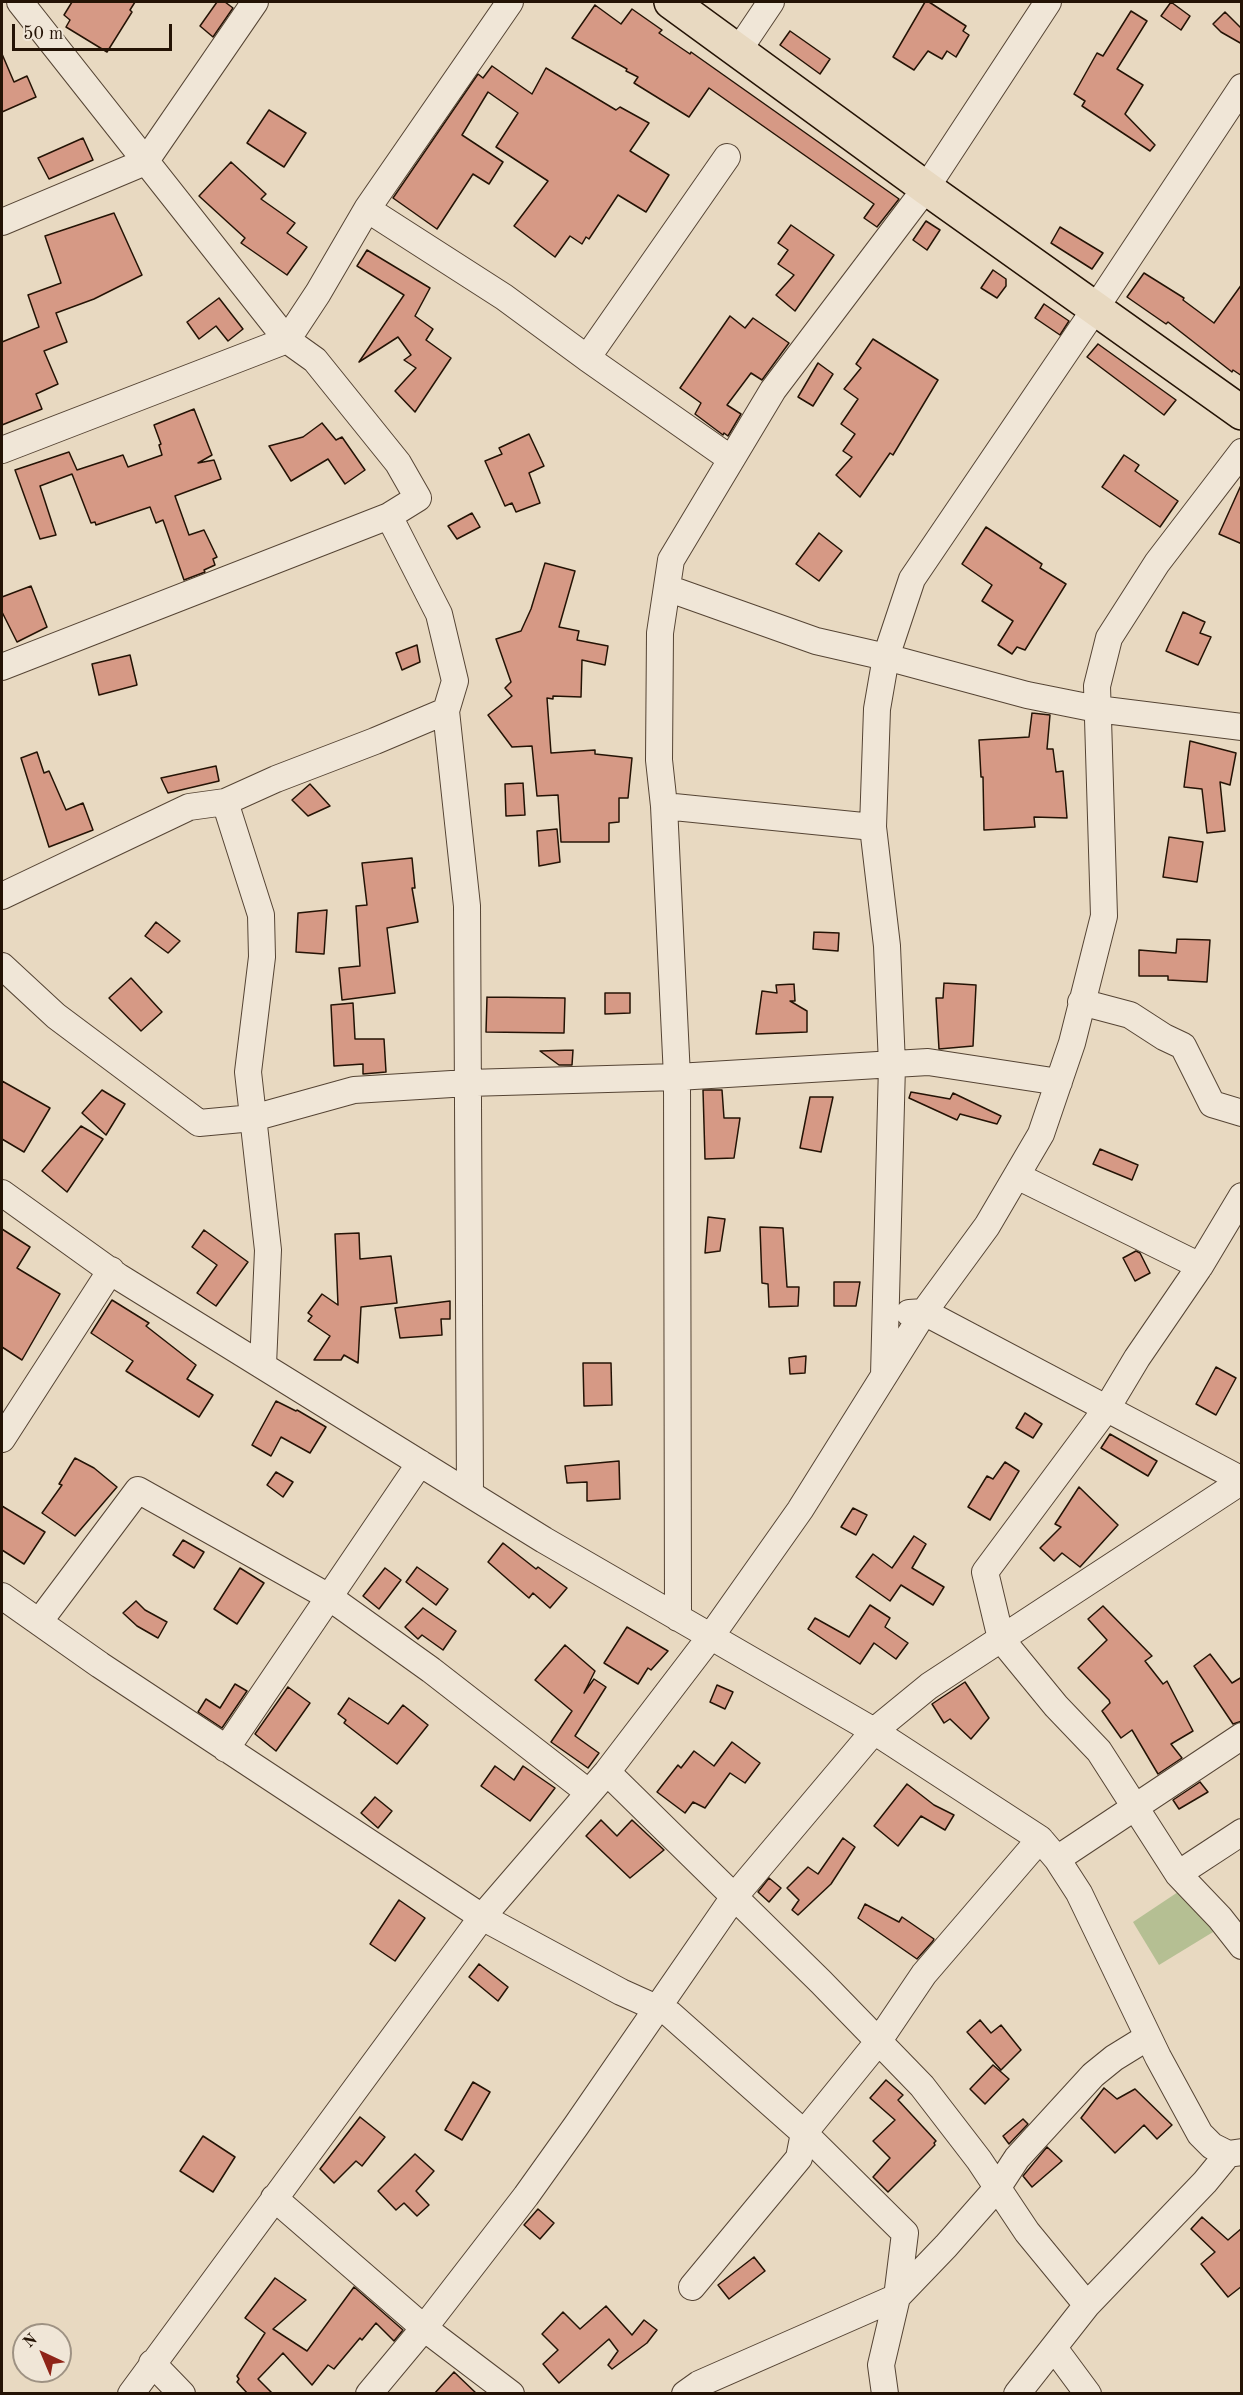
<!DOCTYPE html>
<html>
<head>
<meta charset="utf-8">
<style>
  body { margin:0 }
  #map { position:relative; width:1243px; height:2395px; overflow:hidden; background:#e8d9c1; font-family:"Old Standard TT",serif }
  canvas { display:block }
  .frame { position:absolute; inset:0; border:3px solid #241305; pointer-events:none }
  .north { position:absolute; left:12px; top:2323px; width:60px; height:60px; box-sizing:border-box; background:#f0e6d7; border:2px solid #9e9283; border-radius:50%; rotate:316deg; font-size:16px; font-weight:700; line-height:24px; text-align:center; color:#241305 }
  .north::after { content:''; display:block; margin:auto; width:21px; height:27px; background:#8f2418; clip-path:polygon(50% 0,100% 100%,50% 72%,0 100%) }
  .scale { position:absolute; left:12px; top:24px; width:160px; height:27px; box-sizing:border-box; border:3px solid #241305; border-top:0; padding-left:8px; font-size:18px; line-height:21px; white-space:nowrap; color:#241305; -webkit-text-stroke:4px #f0e6d7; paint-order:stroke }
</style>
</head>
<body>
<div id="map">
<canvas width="1243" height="2395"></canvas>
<div class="frame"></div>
<div class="north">N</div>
<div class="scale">50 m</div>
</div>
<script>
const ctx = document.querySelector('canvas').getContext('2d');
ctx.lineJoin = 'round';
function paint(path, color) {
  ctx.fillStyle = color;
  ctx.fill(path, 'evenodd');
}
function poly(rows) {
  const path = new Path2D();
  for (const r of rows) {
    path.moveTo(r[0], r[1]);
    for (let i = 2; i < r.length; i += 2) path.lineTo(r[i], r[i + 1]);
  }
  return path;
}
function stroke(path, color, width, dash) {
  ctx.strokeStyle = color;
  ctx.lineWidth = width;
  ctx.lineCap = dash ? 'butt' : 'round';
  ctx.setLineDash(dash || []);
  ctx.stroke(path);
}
paint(poly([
  [1181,1890,1218,1929,1159,1965,1133,1922]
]), '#b5bf93');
const building = poly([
  [72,2,135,2,130,10,132,12,107,52,66,27,70,20,64,15,72,2],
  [217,2,225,2,233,8,213,37,200,26,217,2],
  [925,2,929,2,966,26,963,31,969,35,956,57,947,51,942,59,928,51,914,70,893,57,925,2],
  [1171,2,1190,16,1181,30,1161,16,1171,2],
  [595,5,621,24,632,9,662,30,659,33,690,54,691,52,899,199,877,227,864,218,874,204,709,88,689,117,634,83,638,77,626,71,627,69,572,38,595,5],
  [1131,11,1147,21,1117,69,1143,85,1125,114,1155,145,1150,151,1082,106,1085,101,1074,94,1097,53,1103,56,1131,11],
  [1225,12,1242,29,1242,44,1221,32,1213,24,1225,12],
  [790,31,830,59,820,74,780,45,790,31],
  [2,54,14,82,27,76,36,97,2,112,2,54],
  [492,66,532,94,546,68,616,110,620,107,649,123,630,151,669,175,646,212,618,195,589,239,586,237,582,244,570,236,555,257,514,226,548,181,496,147,518,113,488,92,462,135,503,162,489,184,473,174,437,229,393,198,478,74,483,78,492,66],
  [269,110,306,133,284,167,247,143,269,110],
  [83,138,93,160,49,179,38,158,83,138],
  [231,162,266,194,261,199,295,223,287,233,307,247,287,275,241,243,245,238,199,196,231,162],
  [114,213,142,275,94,299,56,313,67,342,44,351,58,384,36,394,42,409,2,425,2,342,39,327,28,295,61,283,45,236,114,213],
  [926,221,940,230,927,250,913,240,926,221],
  [791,225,834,255,795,311,776,295,794,275,778,264,788,250,778,243,791,225],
  [1060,227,1103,253,1092,269,1051,243,1060,227],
  [367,250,430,288,415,316,433,329,426,340,451,358,415,412,395,391,416,368,404,360,411,355,398,337,359,362,404,295,357,266,367,250],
  [993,270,1006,279,1006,286,997,298,981,288,993,270],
  [1144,273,1184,298,1183,300,1214,323,1242,284,1242,376,1233,370,1232,372,1168,322,1166,324,1127,297,1144,273],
  [219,298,243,329,228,341,216,326,199,339,187,322,219,298],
  [1044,304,1069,321,1060,335,1035,318,1044,304],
  [730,316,745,328,753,318,789,343,762,380,751,373,727,405,741,414,728,436,724,433,723,435,695,414,701,403,680,388,730,316],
  [873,339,938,380,893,455,890,453,860,497,836,475,852,457,843,451,855,434,841,424,858,399,844,389,861,368,856,364,873,339],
  [1098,344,1176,400,1164,415,1087,357,1098,344],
  [818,363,833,374,813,406,798,397,818,363],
  [194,409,212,455,198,463,214,460,221,479,175,496,189,535,204,530,217,557,213,559,215,565,204,570,205,572,184,580,163,520,156,523,150,507,96,525,95,522,91,523,72,474,40,486,56,535,40,539,15,470,69,452,77,470,123,455,128,467,162,455,159,445,161,444,154,425,194,409],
  [322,423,336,440,342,437,365,470,345,484,328,459,291,481,269,446,303,437,322,423],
  [529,434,544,466,529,473,540,503,516,512,512,503,505,506,485,461,502,454,499,448,529,434],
  [1124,455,1139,465,1135,471,1178,501,1160,527,1102,487,1124,455],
  [1242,483,1242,544,1219,534,1242,483],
  [472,513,480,527,457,539,448,526,472,513],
  [986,527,1042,564,1040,568,1066,584,1025,650,1017,647,1012,654,998,645,1013,621,982,601,992,585,962,564,986,527],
  [819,533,842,551,819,581,796,564,819,533],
  [545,563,575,571,559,627,579,631,577,640,608,646,605,665,582,660,581,697,553,696,553,699,547,698,551,753,595,750,595,754,632,758,628,798,619,798,619,822,609,823,609,842,561,842,558,795,537,796,532,746,512,747,488,715,512,696,505,688,511,682,496,639,521,631,531,609,545,563],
  [31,586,47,627,17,642,2,612,2,597,31,586],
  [1183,612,1205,622,1200,633,1211,637,1198,665,1166,651,1183,612],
  [417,645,420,662,402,670,396,653,417,645],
  [130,655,137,685,99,695,92,664,130,655],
  [1032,713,1050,715,1047,749,1053,749,1056,772,1063,771,1067,818,1034,817,1035,827,984,830,983,777,981,777,979,740,1029,737,1032,713],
  [1190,741,1236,753,1230,785,1220,782,1225,831,1207,833,1202,789,1184,787,1190,741],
  [37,752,44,773,49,771,66,810,83,803,93,830,49,847,21,758,37,752],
  [216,766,219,781,168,793,161,778,216,766],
  [523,783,525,815,506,816,505,784,523,783],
  [310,784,330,806,308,816,292,800,310,784],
  [557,829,560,862,539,866,537,831,557,829],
  [1169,837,1203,842,1197,882,1163,877,1169,837],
  [412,858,415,888,412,888,418,922,387,928,395,993,342,1000,339,968,360,966,356,906,367,905,362,863,412,858],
  [327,910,324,954,296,952,298,913,327,910],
  [156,922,180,941,168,953,145,936,156,922],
  [814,932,839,933,838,951,813,949,814,932],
  [1177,939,1210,940,1207,982,1168,980,1168,976,1139,976,1139,950,1176,953,1177,939],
  [131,978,162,1012,141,1031,109,998,131,978],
  [944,983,976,985,973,1046,939,1049,936,998,943,998,944,983],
  [794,984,795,1001,790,1001,807,1011,807,1032,756,1034,762,991,777,993,776,985,794,984],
  [605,993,630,993,630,1013,605,1014,605,993],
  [487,997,565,998,564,1033,486,1032,487,997],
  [353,1003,355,1039,384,1039,386,1072,363,1074,363,1064,334,1066,331,1005,353,1003],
  [573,1050,572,1065,559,1065,540,1051,573,1050],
  [2,1081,50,1108,24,1152,2,1139,2,1081],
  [102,1090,125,1104,106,1135,82,1113,102,1090],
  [703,1090,722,1090,724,1118,740,1118,734,1158,705,1159,703,1090],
  [911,1092,950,1099,953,1093,1001,1116,997,1124,960,1114,957,1120,909,1098,911,1092],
  [810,1097,833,1097,821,1152,800,1148,810,1097],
  [81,1126,103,1139,67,1192,42,1171,81,1126],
  [1100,1149,1138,1165,1132,1180,1093,1164,1100,1149],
  [708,1217,725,1219,720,1251,705,1253,708,1217],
  [760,1227,783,1228,787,1287,799,1287,798,1306,769,1307,768,1284,762,1283,760,1227],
  [2,1229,30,1247,17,1268,60,1294,22,1360,2,1347,2,1229],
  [204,1230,248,1262,216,1306,197,1293,217,1265,192,1247,204,1230],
  [359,1233,360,1259,391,1256,397,1303,361,1307,358,1363,344,1355,341,1360,314,1360,330,1336,308,1321,312,1316,308,1313,322,1294,338,1305,335,1234,359,1233],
  [1136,1251,1140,1253,1150,1273,1135,1281,1123,1258,1136,1251],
  [834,1282,860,1282,856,1306,834,1306,834,1282],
  [112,1300,149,1323,146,1326,196,1365,187,1379,213,1395,199,1417,126,1371,133,1361,91,1333,112,1300],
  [450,1301,450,1319,441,1319,442,1335,400,1338,395,1308,450,1301],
  [806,1356,805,1373,790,1374,789,1358,806,1356],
  [583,1363,611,1363,612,1405,584,1406,583,1363],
  [1216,1367,1236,1378,1216,1415,1196,1404,1216,1367],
  [276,1401,296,1411,297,1410,326,1427,310,1453,281,1437,271,1456,252,1445,276,1401],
  [1025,1413,1042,1424,1033,1438,1016,1428,1025,1413],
  [1110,1434,1157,1461,1148,1476,1101,1448,1110,1434],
  [75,1458,94,1468,117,1487,75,1536,42,1513,62,1485,59,1484,75,1458],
  [619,1461,620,1499,587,1501,587,1482,567,1483,565,1466,619,1461],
  [1005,1462,1019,1471,990,1520,968,1507,987,1476,993,1479,1005,1462],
  [276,1472,293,1482,283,1497,267,1485,276,1472],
  [1079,1487,1118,1525,1080,1567,1062,1553,1054,1561,1040,1548,1061,1527,1055,1524,1079,1487],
  [2,1506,45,1532,24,1564,2,1550,2,1506],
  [853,1508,867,1515,856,1535,841,1527,853,1508],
  [914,1536,926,1544,912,1568,944,1587,933,1605,901,1585,890,1601,856,1577,873,1554,892,1568,914,1536],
  [183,1540,204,1552,194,1568,173,1555,183,1540],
  [503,1543,536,1569,538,1567,567,1588,550,1608,533,1593,529,1598,488,1562,503,1543],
  [417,1567,448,1589,436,1605,406,1582,417,1567],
  [240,1568,264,1583,237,1624,214,1609,240,1568],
  [385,1568,401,1580,379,1609,363,1596,385,1568],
  [136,1601,145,1610,167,1622,158,1638,137,1626,123,1613,136,1601],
  [870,1605,890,1618,885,1627,908,1643,896,1659,874,1643,860,1664,808,1629,815,1618,849,1637,870,1605],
  [1103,1606,1152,1656,1145,1661,1163,1684,1167,1681,1193,1731,1171,1744,1182,1758,1158,1774,1132,1730,1121,1738,1102,1711,1110,1703,1109,1700,1078,1668,1107,1640,1088,1619,1103,1606],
  [423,1608,456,1631,443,1650,422,1635,418,1639,405,1627,423,1608],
  [627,1627,668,1651,651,1670,648,1668,638,1684,604,1663,627,1627],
  [565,1645,595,1671,584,1693,594,1679,606,1687,575,1736,599,1753,588,1768,551,1742,572,1711,535,1680,565,1645],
  [1210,1654,1232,1683,1242,1677,1242,1721,1233,1724,1194,1666,1210,1654],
  [965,1682,989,1718,971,1739,950,1719,944,1723,932,1704,965,1682],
  [235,1684,247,1691,222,1728,198,1712,206,1699,220,1708,235,1684],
  [717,1685,733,1692,725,1709,710,1702,717,1685],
  [288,1687,310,1703,276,1751,255,1734,288,1687],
  [349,1698,388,1724,403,1705,428,1725,397,1764,344,1723,346,1720,338,1714,349,1698],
  [732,1742,760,1763,745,1783,730,1773,705,1808,693,1802,685,1813,657,1792,678,1765,681,1768,694,1751,714,1766,732,1742],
  [495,1766,514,1780,523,1766,555,1788,530,1821,481,1786,495,1766],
  [1200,1782,1208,1792,1179,1809,1173,1800,1200,1782],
  [907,1784,934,1805,954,1815,945,1830,921,1816,898,1846,874,1826,907,1784],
  [375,1797,392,1811,378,1828,361,1813,375,1797],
  [601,1820,617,1836,632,1820,664,1850,630,1878,586,1836,601,1820],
  [843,1838,855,1847,831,1884,798,1915,792,1910,799,1900,787,1888,808,1867,818,1874,843,1838],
  [769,1878,781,1888,769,1902,758,1892,769,1878],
  [399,1900,425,1918,395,1961,370,1944,399,1900],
  [865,1904,899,1922,902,1917,934,1939,933,1941,917,1959,858,1918,865,1904],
  [479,1964,508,1987,498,2001,469,1977,479,1964],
  [980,2020,991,2033,1001,2025,1021,2050,1001,2070,967,2032,980,2020],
  [993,2065,1009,2079,985,2104,970,2089,993,2065],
  [886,2080,903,2095,898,2100,936,2141,934,2143,935,2145,888,2192,873,2177,890,2158,873,2141,895,2120,870,2098,886,2080],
  [473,2082,490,2092,462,2140,445,2130,473,2082],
  [1104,2088,1117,2099,1135,2089,1172,2125,1157,2139,1144,2125,1115,2153,1081,2118,1104,2088],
  [360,2117,385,2137,362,2166,356,2161,334,2183,320,2169,360,2117],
  [1023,2119,1028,2124,1009,2144,1003,2136,1023,2119],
  [203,2136,235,2157,213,2192,180,2171,203,2136],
  [1047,2147,1062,2161,1032,2187,1023,2176,1047,2147],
  [415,2154,434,2171,416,2191,429,2205,417,2216,404,2203,396,2210,378,2191,415,2154],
  [538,2209,554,2223,540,2239,524,2225,538,2209],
  [1202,2217,1228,2240,1242,2228,1242,2286,1228,2297,1201,2264,1215,2252,1191,2229,1202,2217],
  [754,2257,765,2271,729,2299,718,2285,754,2257],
  [275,2278,306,2300,273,2329,307,2351,354,2287,403,2330,394,2341,376,2323,362,2340,360,2338,334,2369,328,2365,312,2385,283,2353,258,2379,273,2394,248,2394,237,2382,239,2379,237,2376,265,2333,245,2318,275,2278],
  [606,2306,632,2335,644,2320,657,2330,647,2343,612,2369,608,2365,618,2351,609,2339,559,2383,543,2364,558,2350,542,2334,563,2312,580,2329,606,2306],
  [454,2372,477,2394,434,2394,454,2372]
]);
paint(building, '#d69985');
stroke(building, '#241305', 1.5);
const street = poly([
  [738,51,771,2],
  [367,209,504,297,587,358,731,459],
  [2,222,145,162,255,2],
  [587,358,727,157],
  [2,450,287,340,318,293,367,209,510,2],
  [389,516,439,614,455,681,446,711,467,906,470,1494],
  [667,588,816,641,886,657,1027,695,1097,709,1242,727],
  [2,667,389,516,418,498,398,463,315,360,287,340,20,2],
  [225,802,261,915,262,957,248,1072,268,1250,263,1365],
  [664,806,873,827],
  [2,896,189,807,225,802,276,779,375,741,446,711],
  [2,966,56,1016,199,1123,253,1118,354,1090,468,1083,677,1077,928,1062,1059,1082],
  [1081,1002,1130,1015,1164,1037,1183,1046,1212,1104,1242,1113],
  [1017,1176,1200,1266],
  [2,1193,119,1277,544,1540,874,1731,1040,1839,1057,1859,1079,1893,1158,2057,1200,2134,1212,2146,1228,2154,1242,2152],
  [1242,1196,1200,1266,1137,1358,1107,1408,985,1572,1001,1639,1056,1706,1099,1751,1178,1874,1220,1918,1242,1946],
  [909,1313,924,1312,1242,1480],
  [884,1375,892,1065,887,946,873,827,877,709,886,657,912,579,1095,309,1242,87],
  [2,1439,111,1270],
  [2,1596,100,1665,482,1917,621,1992,670,2014,804,2133,905,2233,897,2297,946,2246,998,2187,1017,2158,1093,2075,1114,2058,1148,2037],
  [678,1618,677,1077,664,806,659,760,660,633,671,560,773,390,926,188,1048,2],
  [39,1622,138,1490,329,1597,431,1670,588,1792],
  [226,1749,420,1463],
  [607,1772,821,1982,922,2086,979,2160,1027,2232,1087,2305],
  [1057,1859,1242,1736],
  [1178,1874,1242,1832],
  [274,2198,424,2328,511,2394],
  [692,2287,799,2158,804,2133,878,2042,924,1974,1040,1839],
  [1054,2348,1088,2394],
  [152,2363,182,2394],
  [131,2394,482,1917,607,1772,711,1636,800,1510,924,1312,987,1226,1041,1134,1072,1043,1104,916,1097,686,1109,638,1157,563,1242,452],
  [369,2394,424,2328,526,2196,576,2126,734,1897,874,1731,929,1686,1242,1481],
  [685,2394,699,2384,897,2297],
  [885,2394,881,2365,897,2297],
  [1017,2394,1087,2305,1205,2182,1228,2154]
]);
const primary = poly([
  [671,2,926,188,1242,413]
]);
stroke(street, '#554434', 28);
stroke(primary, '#241305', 36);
stroke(street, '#f0e6d7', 26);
stroke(primary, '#e8d9c1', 33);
</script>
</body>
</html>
